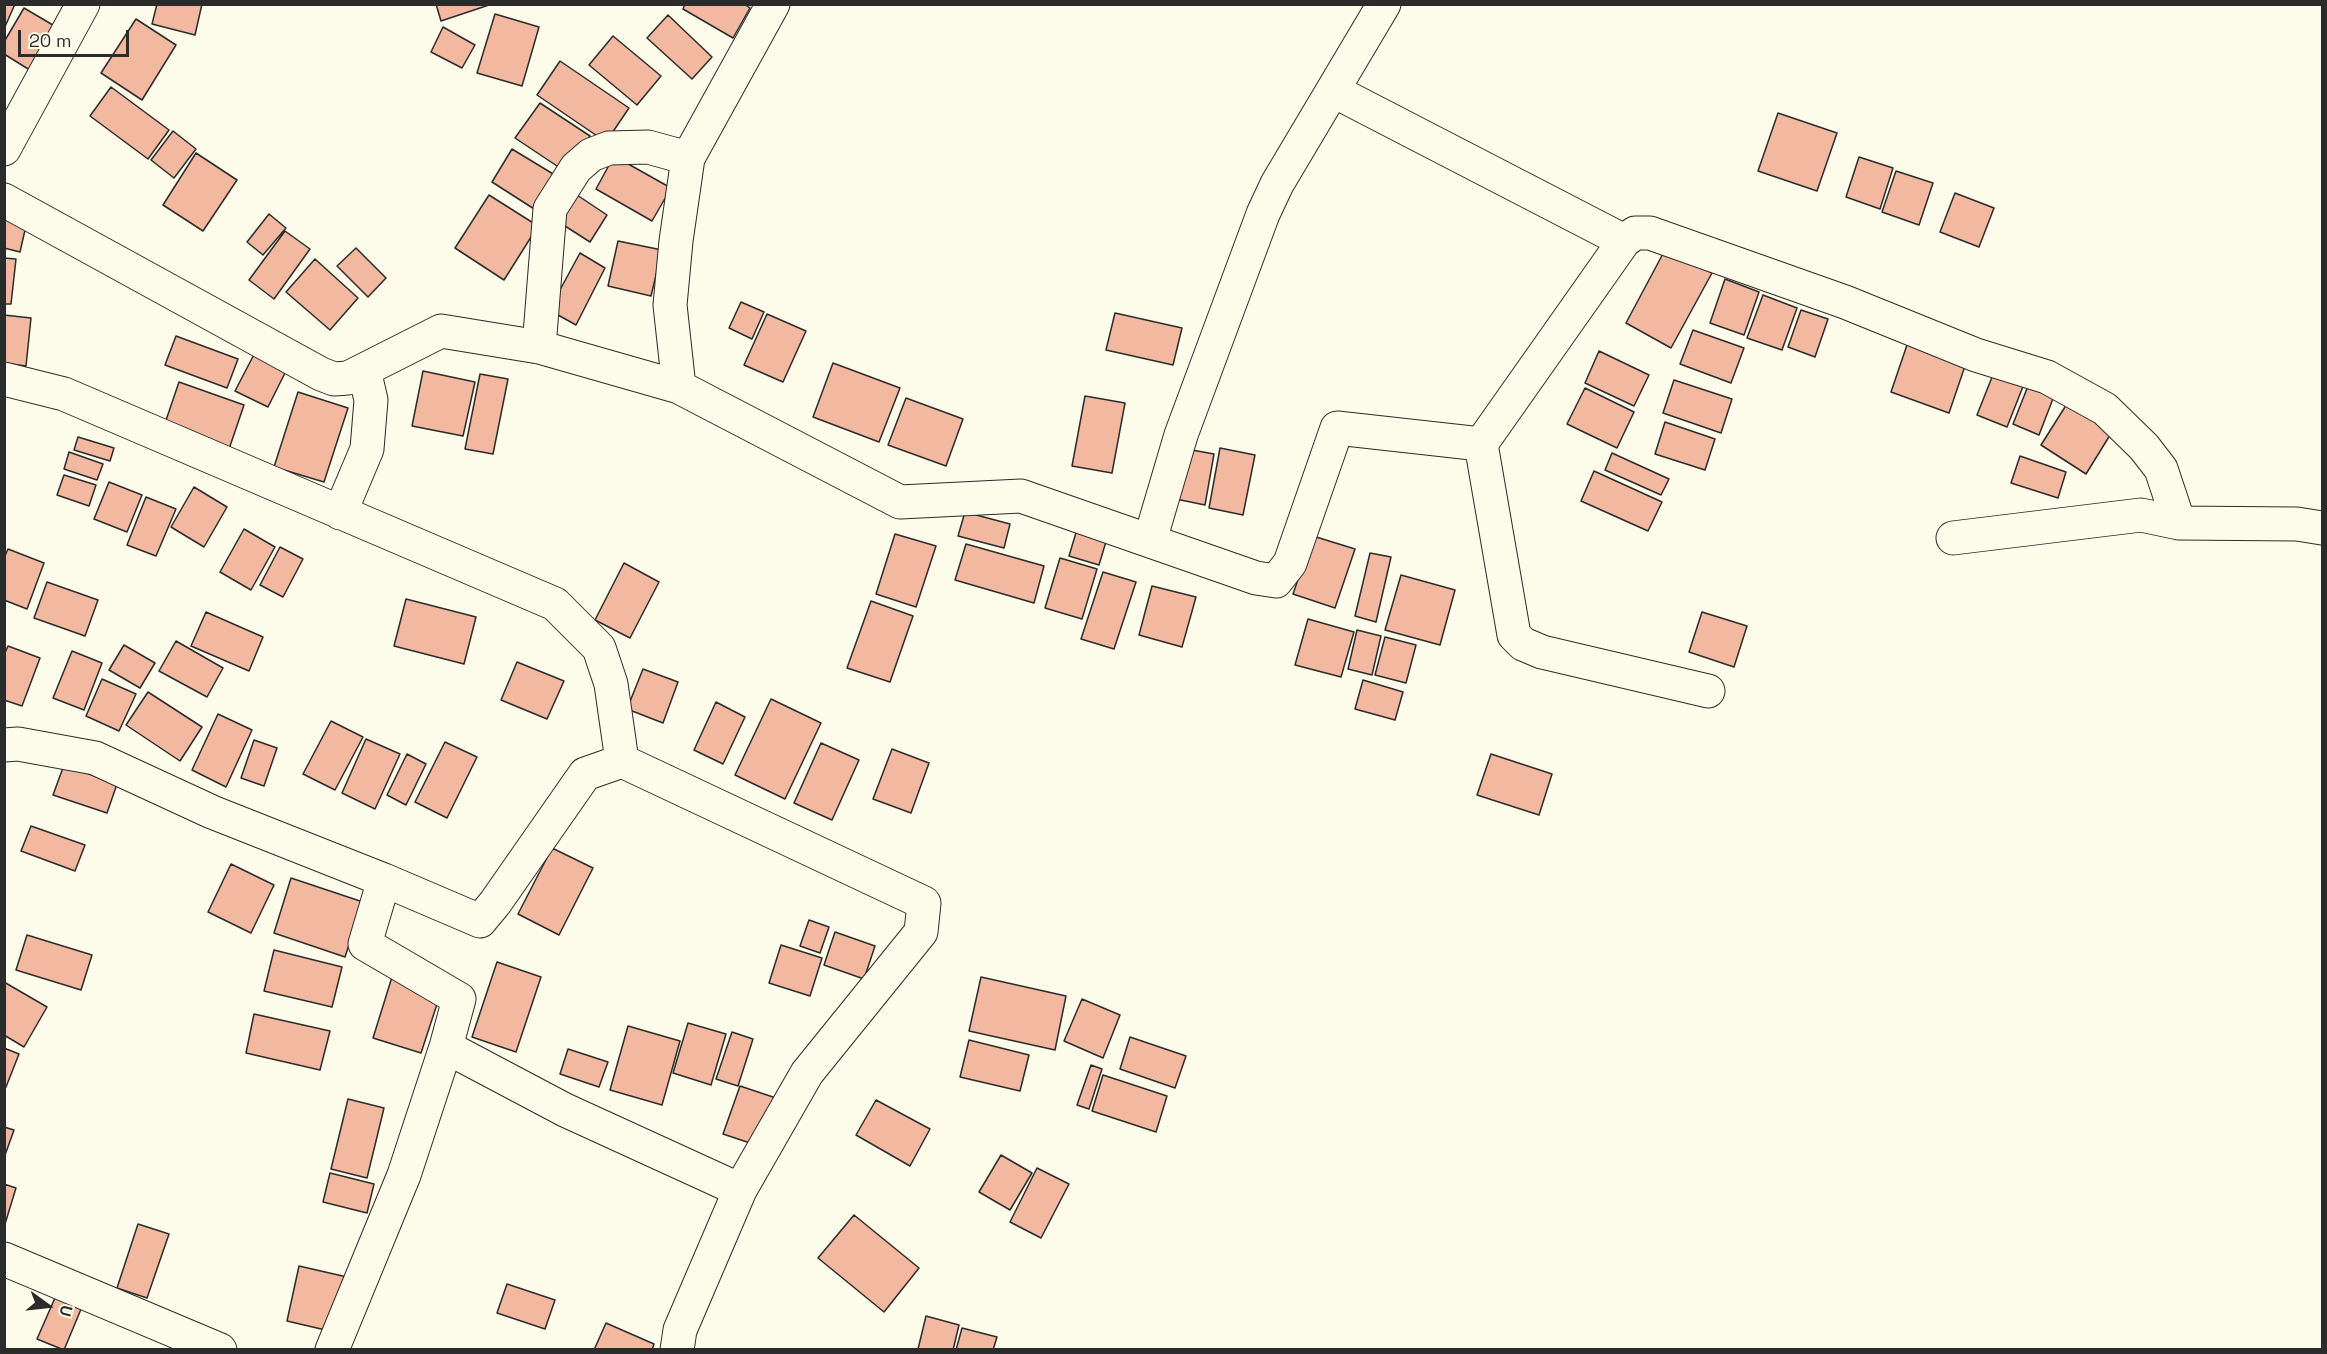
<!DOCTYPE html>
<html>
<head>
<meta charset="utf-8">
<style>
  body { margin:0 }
  #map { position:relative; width:2327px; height:1354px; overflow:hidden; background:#fdfbea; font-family:"Space Grotesk",sans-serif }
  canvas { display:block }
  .frame { position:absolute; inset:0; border:6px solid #2b2b2b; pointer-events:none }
  .north { position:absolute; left:18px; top:1276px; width:60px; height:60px; -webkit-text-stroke:4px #fdfbea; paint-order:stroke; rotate:105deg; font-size:16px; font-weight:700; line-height:24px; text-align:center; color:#2b2b2b }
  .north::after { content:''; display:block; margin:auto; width:21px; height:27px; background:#2b2b2b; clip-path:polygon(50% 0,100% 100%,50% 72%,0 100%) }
  .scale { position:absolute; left:18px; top:30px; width:111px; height:27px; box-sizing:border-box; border:3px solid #2b2b2b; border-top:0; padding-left:8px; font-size:18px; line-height:21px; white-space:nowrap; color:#2b2b2b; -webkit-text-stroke:4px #fdfbea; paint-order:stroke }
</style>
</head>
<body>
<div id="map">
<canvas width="2327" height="1354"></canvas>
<div class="frame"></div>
<div class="north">U</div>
<div class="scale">20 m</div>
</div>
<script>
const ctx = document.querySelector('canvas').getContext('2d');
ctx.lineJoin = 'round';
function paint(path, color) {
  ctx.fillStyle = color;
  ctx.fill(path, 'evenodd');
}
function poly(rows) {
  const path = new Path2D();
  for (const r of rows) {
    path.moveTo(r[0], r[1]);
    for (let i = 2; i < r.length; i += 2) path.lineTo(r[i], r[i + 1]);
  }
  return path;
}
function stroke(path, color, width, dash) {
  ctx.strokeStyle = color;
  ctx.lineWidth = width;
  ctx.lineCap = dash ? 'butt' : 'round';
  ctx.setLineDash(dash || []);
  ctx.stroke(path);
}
const building = poly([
  [4,4,15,4,4,29,4,4],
  [157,4,202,4,195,35,152,24,157,4],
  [436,4,492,4,441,21,436,4],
  [685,4,744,4,750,8,733,38,683,9,685,4],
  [24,8,58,28,33,72,4,54,4,42,24,8],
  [495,14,539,27,522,86,477,73,495,14],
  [668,15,712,57,692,79,647,38,668,15],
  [136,19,176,45,142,100,101,73,136,19],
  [443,27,475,45,462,68,431,52,443,27],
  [613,36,661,76,637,105,589,65,613,36],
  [560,61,629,108,606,142,537,95,560,61],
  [111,87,169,130,148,159,90,116,111,87],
  [540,103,590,136,566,172,515,138,540,103],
  [1778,113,1837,133,1817,191,1758,171,1778,113],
  [173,131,196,149,174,178,151,160,173,131],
  [512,149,563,180,542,214,492,182,512,149],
  [196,153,237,180,203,231,163,205,196,153],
  [614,156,671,188,652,221,596,189,614,156],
  [1859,157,1893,168,1880,209,1846,197,1859,157],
  [1896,171,1933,183,1919,225,1882,212,1896,171],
  [571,191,607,215,590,242,554,219,571,191],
  [1955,193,1994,208,1979,247,1940,232,1955,193],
  [489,195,538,226,504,280,455,248,489,195],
  [4,212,28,217,20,252,4,248,4,212],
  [269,214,286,228,263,255,247,242,269,214],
  [285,231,310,249,274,299,249,280,285,231],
  [618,241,662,250,651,296,608,286,618,241],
  [356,248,386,278,368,297,337,266,356,248],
  [1666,248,1712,273,1671,348,1626,323,1666,248],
  [580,253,605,268,576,325,549,310,580,253],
  [4,258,16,259,11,304,4,304,4,258],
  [315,259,358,298,330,330,286,292,315,259],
  [1725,279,1759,292,1744,335,1710,323,1725,279],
  [1763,295,1797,308,1782,350,1747,338,1763,295],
  [741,302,764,312,752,339,729,328,741,302],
  [1801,310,1828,319,1815,357,1788,347,1801,310],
  [1115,313,1182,328,1173,365,1106,350,1115,313],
  [767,314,806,331,783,382,744,365,767,314],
  [4,315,31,318,26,366,4,363,4,315],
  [1693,330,1744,348,1731,383,1680,364,1693,330],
  [176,336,238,359,227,388,165,365,176,336],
  [1908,342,1966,363,1949,413,1891,392,1908,342],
  [260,343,292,359,268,407,235,391,260,343],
  [1599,351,1649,375,1634,406,1585,383,1599,351],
  [833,363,900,388,879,442,813,417,833,363],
  [1996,367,2026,379,2007,427,1977,415,1996,367],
  [423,371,475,382,463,436,412,426,423,371],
  [480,374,508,379,493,454,465,449,480,374],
  [1674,380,1732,399,1721,433,1663,413,1674,380],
  [179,382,244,405,227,455,162,432,179,382],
  [2028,386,2054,396,2039,435,2013,424,2028,386],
  [1585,388,1634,412,1617,448,1567,424,1585,388],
  [298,392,348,408,324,482,274,467,298,392],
  [1085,396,1125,403,1112,473,1072,466,1085,396],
  [906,398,963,419,946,466,888,445,906,398],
  [2070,399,2115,427,2086,474,2041,445,2070,399],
  [1665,422,1715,439,1705,470,1655,454,1665,422],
  [78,437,114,448,110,461,74,450,78,437],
  [1181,448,1214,454,1205,505,1171,498,1181,448],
  [1220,448,1255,455,1243,515,1209,508,1220,448],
  [69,452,103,464,97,480,64,469,69,452],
  [1612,453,1669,479,1661,495,1605,470,1612,453],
  [2020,456,2066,472,2058,498,2011,483,2020,456],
  [1594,471,1662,502,1648,531,1581,501,1594,471],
  [64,475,96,485,89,506,57,495,64,475],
  [109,482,142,495,127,532,94,519,109,482],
  [194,487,227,507,204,547,171,527,194,487],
  [146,497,176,509,156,556,127,545,146,497],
  [965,512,1010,524,1004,548,958,536,965,512],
  [1078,526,1108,535,1099,565,1069,556,1078,526],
  [244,529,275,547,251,590,220,572,244,529],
  [895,534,936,546,916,607,876,594,895,534],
  [1313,536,1355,549,1335,608,1293,594,1313,536],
  [966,544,1044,566,1034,603,955,580,966,544],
  [280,547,303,559,283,597,260,585,280,547],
  [8,549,44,563,27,609,4,600,4,558,8,549],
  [1370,553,1391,557,1376,622,1355,616,1370,553],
  [1060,558,1097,569,1082,619,1045,608,1060,558],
  [624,563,659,582,630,638,595,620,624,563],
  [1103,572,1136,582,1114,649,1081,639,1103,572],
  [1401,575,1455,590,1440,645,1385,630,1401,575],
  [47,582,98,600,85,636,34,618,47,582],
  [1152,586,1196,597,1182,647,1139,635,1152,586],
  [406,599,476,617,464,664,394,646,406,599],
  [871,601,913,616,890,682,847,668,871,601],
  [206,612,263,637,249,671,191,646,206,612],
  [1702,612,1747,626,1734,667,1689,652,1702,612],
  [1308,619,1354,632,1341,677,1295,665,1308,619],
  [1357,630,1381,636,1372,675,1348,669,1357,630],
  [1385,637,1416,645,1406,683,1375,675,1385,637],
  [176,641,223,668,207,697,159,671,176,641],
  [124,645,155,663,140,688,109,670,124,645],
  [8,646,40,658,22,706,4,700,4,655,8,646],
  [72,651,102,663,84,710,53,698,72,651],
  [517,662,564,681,547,719,501,700,517,662],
  [643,669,678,682,663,723,627,709,643,669],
  [102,679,136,694,119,731,86,716,102,679],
  [1363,680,1403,692,1395,720,1355,709,1363,680],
  [148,692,202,727,180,761,126,725,148,692],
  [771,699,821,723,785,799,735,775,771,699],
  [716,702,745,717,723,764,694,750,716,702],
  [218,714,252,730,226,787,192,770,218,714],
  [331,721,363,737,335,790,303,774,331,721],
  [366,739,400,754,375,809,342,793,366,739],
  [254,740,277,748,264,786,241,778,254,740],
  [445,742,477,757,447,818,415,802,445,742],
  [821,743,859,760,832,820,794,803,821,743],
  [892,749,929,763,911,813,873,799,892,749],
  [407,754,426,764,406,805,387,795,407,754],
  [1491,754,1552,774,1539,815,1477,795,1491,754],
  [64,765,117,784,107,813,53,795,64,765],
  [31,826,85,845,75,871,21,851,31,826],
  [552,848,593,868,559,935,518,914,552,848],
  [231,864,274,885,251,933,208,912,231,864],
  [291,878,363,902,345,957,274,933,291,878],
  [809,920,829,927,820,953,800,946,809,920],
  [835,932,875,946,864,979,824,965,835,932],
  [27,935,92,955,81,990,16,970,27,935],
  [781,945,822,958,810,996,769,983,781,945],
  [274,950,342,967,332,1007,264,991,274,950],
  [497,962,541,977,516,1052,472,1037,497,962],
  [392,977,441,992,421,1053,373,1038,392,977],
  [981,977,1066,996,1055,1050,969,1031,981,977],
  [4,982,47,1007,24,1047,4,1035,4,982],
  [1082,999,1120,1015,1103,1058,1064,1041,1082,999],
  [254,1014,330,1031,320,1070,246,1053,254,1014],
  [688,1023,726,1034,711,1085,673,1073,688,1023],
  [628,1026,680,1041,662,1105,610,1090,628,1026],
  [732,1032,753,1039,738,1086,716,1079,732,1032],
  [1130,1037,1186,1056,1175,1088,1120,1069,1130,1037],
  [969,1040,1029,1055,1020,1091,960,1077,969,1040],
  [4,1048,19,1054,6,1087,4,1086,4,1048],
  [568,1049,608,1062,599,1087,560,1074,568,1049],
  [1091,1065,1102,1069,1089,1109,1077,1105,1091,1065],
  [1103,1075,1167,1096,1156,1132,1092,1111,1103,1075],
  [740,1086,779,1099,762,1147,723,1134,740,1086],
  [348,1099,384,1108,367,1178,331,1169,348,1099],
  [876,1100,930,1129,910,1166,856,1135,876,1100],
  [4,1127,14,1130,4,1158,4,1127],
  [1001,1155,1032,1173,1010,1210,979,1192,1001,1155],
  [1037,1168,1069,1184,1041,1238,1010,1222,1037,1168],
  [330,1173,374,1184,367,1213,323,1202,330,1173],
  [4,1184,16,1188,5,1224,4,1224,4,1184],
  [854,1215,919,1268,884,1312,818,1258,854,1215],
  [138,1224,169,1234,147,1298,117,1288,138,1224],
  [299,1266,347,1277,334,1332,287,1321,299,1266],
  [507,1284,555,1300,545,1329,497,1313,507,1284],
  [58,1291,84,1302,64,1350,37,1339,58,1291],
  [926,1316,959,1325,953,1350,918,1349,926,1316],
  [606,1323,654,1344,652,1350,594,1350,606,1323],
  [962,1328,997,1337,993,1350,956,1350,962,1328]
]);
paint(building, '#f2b8a0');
stroke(building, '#2b2b2b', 1.5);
const minor = poly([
  [1334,91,1624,241],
  [4,149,83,4],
  [4,200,321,374,334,379,348,378,441,331,539,347,679,387,900,502,1021,496,1256,578,1276,581,1290,563,1337,428,1481,444],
  [539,347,550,209,576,168,591,155,609,148,648,147,688,158,773,4],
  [4,379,64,394,555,604,599,648,611,684,622,761],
  [679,387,670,305,676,241,688,158],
  [340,513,367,449,371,400,364,370],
  [1953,538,2141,515,2179,523,2297,524,2322,528],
  [1150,540,1181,435,1263,214,1277,184,1384,4],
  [1708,691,1542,652,1523,644,1514,635,1481,444,1624,241,1635,233,1650,233,1845,302,1976,355,2047,377,2105,409,2144,447,2161,469,2179,523],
  [4,745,18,744,95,758,212,812,384,880,480,921,495,903,585,774,622,761,924,903,921,932,807,1073,740,1190,680,1330,677,1350],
  [384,880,365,944,459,999,446,1047,565,1110,740,1190],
  [4,1259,220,1350],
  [332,1350,404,1175,446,1047]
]);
stroke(minor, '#2b2b2b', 35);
stroke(minor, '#fdfbea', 33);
</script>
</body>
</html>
